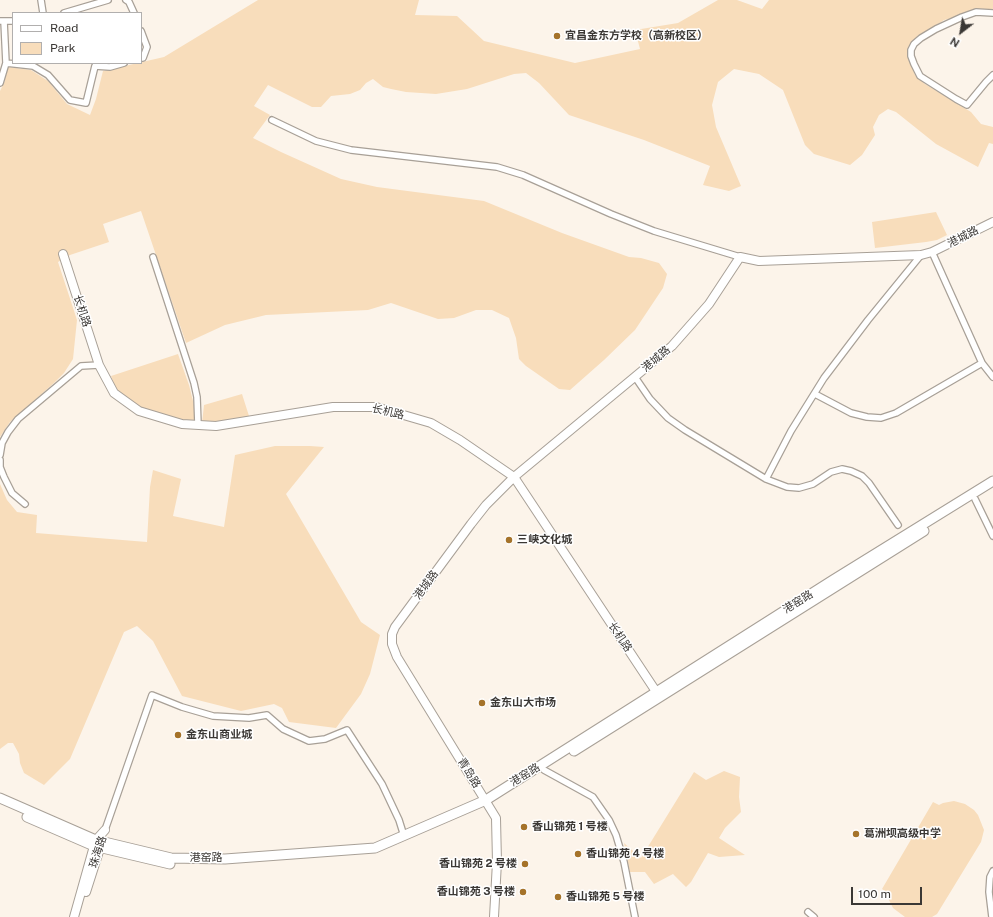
<!DOCTYPE html>
<html>
<head>
<meta charset="utf-8">
<style>
  body { margin:0 }
  #map { position:relative; width:993px; height:917px; overflow:hidden; background:#fcf4ea; font-family:"Public Sans",sans-serif }
  canvas { display:block }
  .legend { position:absolute; left:12px; top:12px; width:130px; height:52px; box-sizing:border-box; background:#fff; border:1px solid #b1afae; margin:0; padding:5px 7px; list-style:none; font-size:12px; color:#3b3835 }
  .legend li { display:flex; align-items:center; gap:8px; height:20px }
  .legend b { width:20px; border:1px solid #b1afae }
  .north { position:absolute; left:941px; top:12px; width:40px; height:40px; -webkit-text-stroke:3px #fff; paint-order:stroke; rotate:211deg; font-size:11px; font-weight:700; line-height:16px; text-align:center; color:#3b3835 }
  .north::after { content:''; display:block; margin:auto; width:14px; height:18px; background:#3b3835; clip-path:polygon(50% 0,100% 100%,50% 72%,0 100%) }
  .scale { position:absolute; left:851px; top:887px; width:71px; height:18px; box-sizing:border-box; border:2px solid #3b3835; border-top:0; padding-left:5px; font-size:12px; line-height:14px; white-space:nowrap; color:#3b3835; -webkit-text-stroke:3px #fff; paint-order:stroke }
</style>
</head>
<body>
<div id="map">
<canvas width="993" height="917"></canvas>
<ul class="legend">
<li><b style="height:5px;background:#fff"></b>Road</li>
<li><b style="height:11px;background:#f8ddbb"></b>Park</li>
</ul>
<div class="north">N</div>
<div class="scale">100 m</div>
</div>
<script>
const ctx = document.querySelector('canvas').getContext('2d');
ctx.lineJoin = 'round';
function paint(path, color) {
  ctx.fillStyle = color;
  ctx.fill(path, 'evenodd');
}
function poly(rows) {
  const path = new Path2D();
  for (const r of rows) {
    path.moveTo(r[0], r[1]);
    for (let i = 2; i < r.length; i += 2) path.lineTo(r[i], r[i + 1]);
  }
  return path;
}
function stroke(path, color, width, dash) {
  ctx.strokeStyle = color;
  ctx.lineWidth = width;
  ctx.lineCap = dash ? 'butt' : 'round';
  ctx.setLineDash(dash || []);
  ctx.stroke(path);
}
function label(font, color, halo, rows, align = 'center') {
  ctx.font = font + ' "Public Sans","Noto Sans SC",sans-serif';
  ctx.lineWidth = 3;
  ctx.setLineDash([]);
  ctx.textBaseline = 'middle';
  ctx.strokeStyle = halo;
  ctx.fillStyle = color;
  for (const [text, x, y, turn = 0] of rows) {
    ctx.save();
    ctx.translate(x, y);
    ctx.rotate((+turn || 0) * Math.PI / 180);
    ctx.textAlign = isNaN(turn) ? turn : align;
    if (halo) ctx.strokeText(text, 0, 0);
    ctx.fillText(text, 0, 0);
    ctx.restore();
  }
}
paint(poly([
  [258,0,419,0,415,15,457,16,484,41,575,63,640,49,635,30,678,23,718,0,737,0,762,9,769,0,993,0,993,11,983,11,944,20,911,44,907,53,915,75,925,84,971,112,981,124,993,127,993,144,989,143,978,167,936,144,896,112,888,109,879,115,873,127,875,135,862,155,850,165,814,154,805,145,783,90,759,74,734,69,718,82,712,105,716,127,741,186,729,191,703,185,710,166,644,140,569,115,539,83,526,73,514,74,467,89,436,94,406,92,391,89,383,87,373,79,366,83,360,90,350,94,331,96,321,107,312,107,268,85,254,106,270,115,253,138,281,152,341,179,377,187,484,201,562,233,629,257,641,258,659,263,667,274,663,288,635,330,604,360,570,390,559,389,526,366,519,359,516,338,509,318,492,310,476,310,454,318,438,319,391,303,368,310,266,315,225,325,186,343,141,211,103,224,109,242,70,255,58,262,77,320,73,359,64,373,54,383,10,422,0,437,0,91,4,83,8,67,31,70,48,81,67,104,90,115,96,99,103,71,164,57],
  [936,212,947,235,937,240,926,242,875,248,872,222],
  [178,354,189,385,195,409,195,421,180,420,142,408,117,391,111,376],
  [242,394,249,416,216,423,202,423,204,405],
  [275,446,310,446,324,447,286,494,361,622,380,635,370,674,361,694,336,728,289,722,282,708,274,704,241,711,182,696,153,641,137,626,124,632,70,759,44,785,24,773,20,763,19,754,13,743,8,743,0,749,0,484,7,500,17,512,37,515,36,533,147,542,150,487,153,470,181,479,173,516,224,527,235,455],
  [724,771,740,777,739,797,741,812,725,828,719,838,745,855,719,857,708,853,691,882,686,887,673,874,654,884,645,872,630,872,624,843,641,858,694,772,706,780],
  [954,801,965,804,974,810,978,815,984,830,981,842,937,914,932,917,905,917,893,908,888,898,888,893,882,889,933,802,939,805,943,803]
]), '#f8ddbb');
const street = poly([
  [41,0,43,13],
  [126,0,129,2,134,13],
  [64,13,108,0],
  [993,13,976,12,962,17,936,29,921,38,914,44,911,50,911,56,914,64,920,76,956,99,967,105,986,82,993,75],
  [0,21,13,21],
  [4,21,6,63],
  [141,31,147,47,143,58,141,58],
  [0,83,6,63,33,66,48,75,70,100,86,103,95,66,110,67,124,63],
  [272,120,316,141,351,150,497,167,523,175,611,214,654,231,740,257],
  [932,252,982,363,993,377],
  [153,257,194,383,197,397,198,425],
  [635,377,650,399,668,418,685,430,766,479,787,487,799,488,813,484,831,472,842,469,851,471,862,476,869,483,898,525],
  [815,394,851,413,867,417,881,418,896,413,982,363],
  [0,455,2,443,8,432,18,419,81,366,99,365],
  [0,460,0,467,4,477,12,493,25,504],
  [766,479,791,431,824,378,868,320,921,255],
  [975,499,993,536],
  [544,770,593,797,609,820,616,835,624,862,635,917],
  [105,830,152,695,182,707,213,716,249,718,267,715,283,729,309,741,325,739,347,730,382,784,399,820,404,836],
  [808,912,814,917],
  [992,917,989,892,990,877,993,871]
]);
const secondary = poly([
  [63,254,99,365,114,393,139,411,182,424,216,426,333,407,376,407,431,423,460,440,514,477,659,696],
  [86,892,102,842],
  [74,917,94,846,96,840,105,830],
  [494,917,497,862,496,818,397,657,392,644,392,634,395,627,471,524,486,505,514,477,672,346,709,304,740,257,759,261,921,255,932,252,993,222]
]);
const primary = poly([
  [574,751,924,531],
  [0,798,96,840,171,858,225,859,375,848,486,800,833,580,993,481],
  [27,817,94,846,170,864]
]);
stroke(street, '#a8a097', 8);
stroke(secondary, '#a8a097', 10);
stroke(primary, '#a8a097', 11);
stroke(street, '#fff', 5.5);
stroke(secondary, '#fff', 8);
stroke(primary, '#fff', 9);
for (const [x, y, r, color] of [
  [557,36,4,"#a5732a"],
  [509,540,4,"#a5732a"],
  [482,703,4,"#a5732a"],
  [178,735,4,"#a5732a"],
  [524,827,4,"#a5732a"],
  [856,834,4,"#a5732a"],
  [578,854,4,"#a5732a"],
  [525,864,4,"#a5732a"],
  [523,892,4,"#a5732a"],
  [558,897,4,"#a5732a"]
]) {
  const dot = new Path2D();
  dot.arc(x, y, r, 0, 2 * Math.PI);
  ctx.fillStyle = color;
  ctx.fill(dot);
  stroke(dot, '#fff', 1.5);
}
label('bold 11px', '#3b3835', '#fff', [
  ["宜昌金东方学校（高新校区）",565,36],
  ["三峡文化城",517,540],
  ["金东山大市场",490,703],
  ["金东山商业城",186,735],
  ["香山锦苑 1 号楼",532,827],
  ["葛洲坝高级中学",864,834],
  ["香山锦苑 4 号楼",586,854],
  ["香山锦苑 2 号楼",517,864,"right"],
  ["香山锦苑 3 号楼",515,892,"right"],
  ["香山锦苑 5 号楼",566,897]
], 'left');
label('11px', '#3b3835', '#fff', [
  ["港城路",963,237,-27],
  ["长机路",82,311,72],
  ["港城路",656,359,-40],
  ["长机路",388,412,13],
  ["港城路",426,585,-54],
  ["港窑路",798,602,-32],
  ["长机路",620,637,56],
  ["青岛路",469,773,58],
  ["港窑路",525,775,-32],
  ["珠海路",98,852,-72],
  ["港窑路",206,858]
]);
</script>
</body>
</html>
